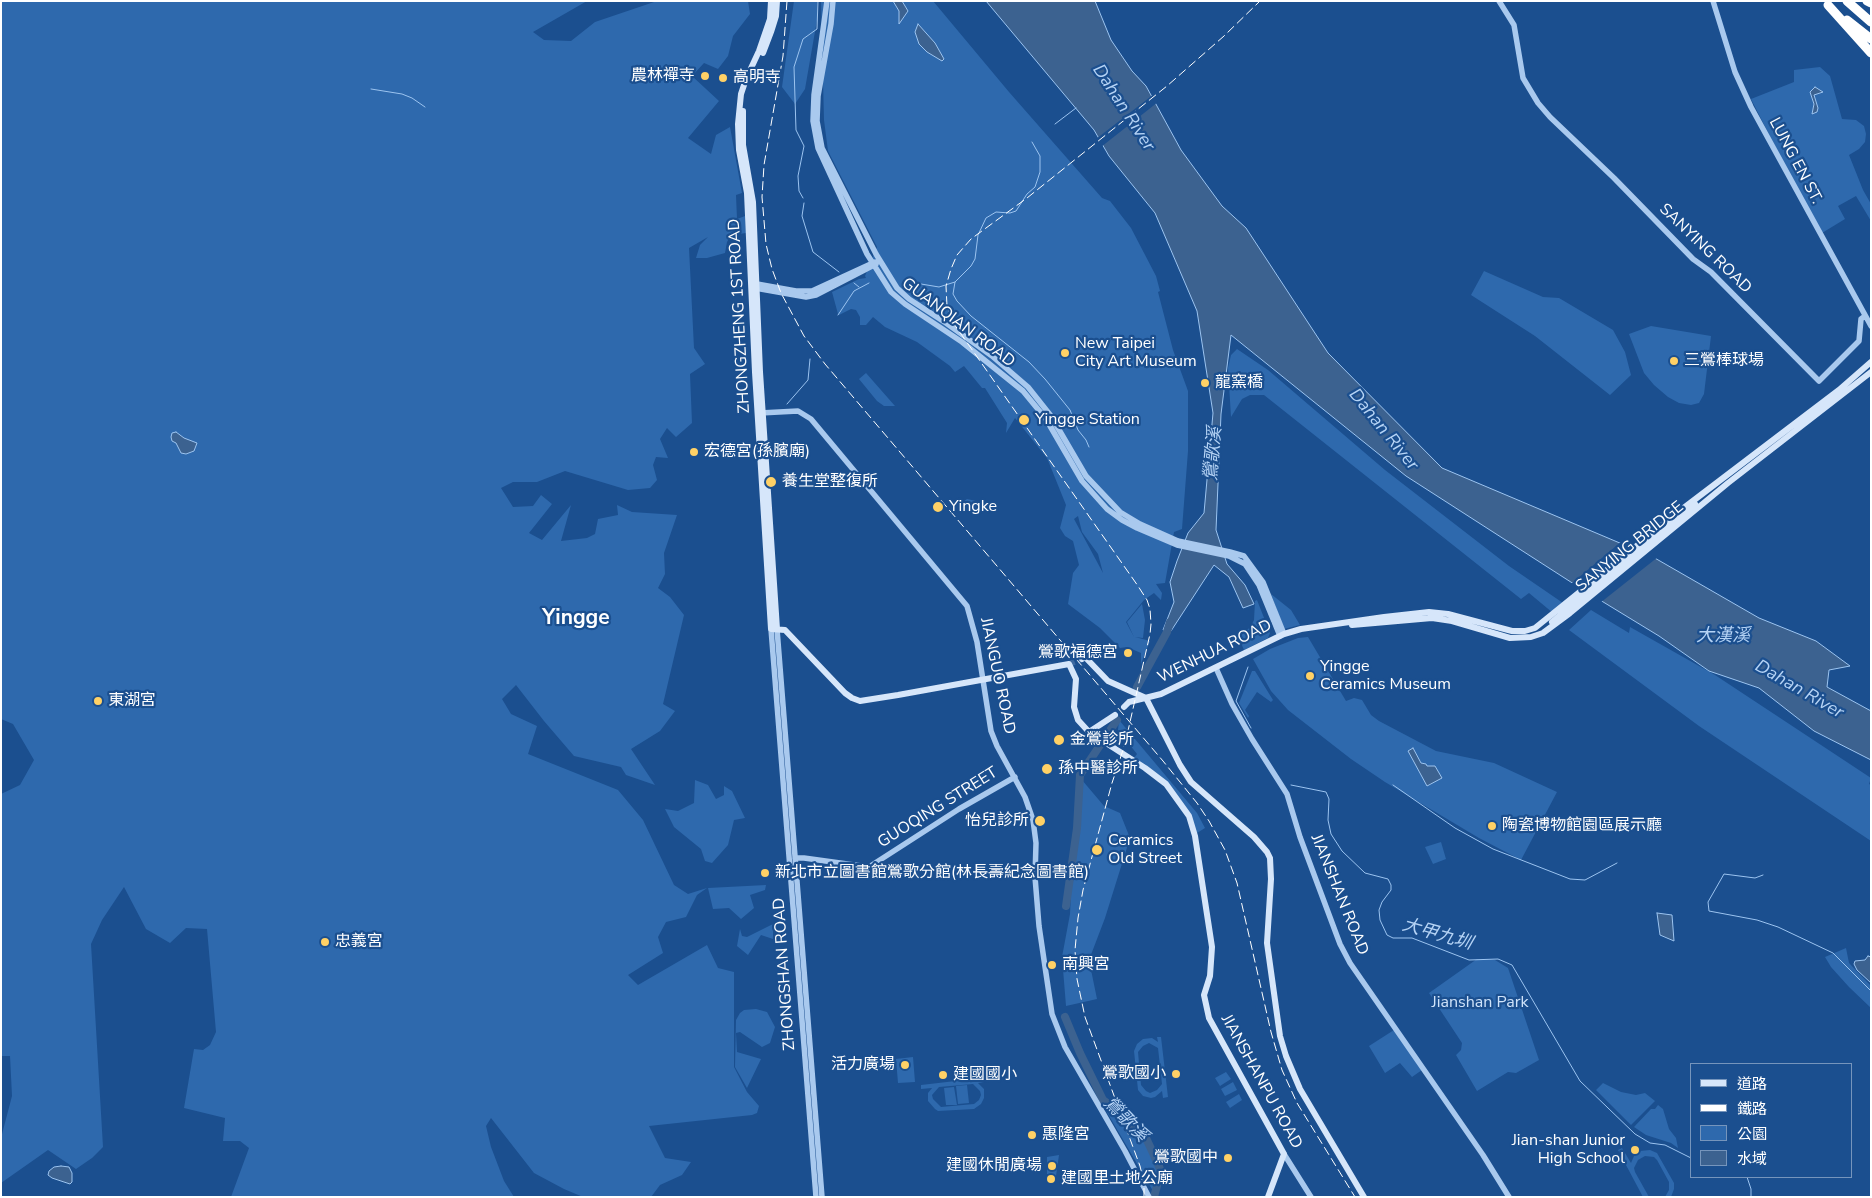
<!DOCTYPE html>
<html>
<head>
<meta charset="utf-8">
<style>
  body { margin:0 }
  #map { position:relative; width:1872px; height:1198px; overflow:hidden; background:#1b4f8f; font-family:"Nunito Sans","Noto Sans TC",sans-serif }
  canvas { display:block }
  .frame { position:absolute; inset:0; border:2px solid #fff; pointer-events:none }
  .legend { position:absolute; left:1690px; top:1063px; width:162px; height:115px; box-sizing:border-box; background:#1b4f8f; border:1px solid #7695bc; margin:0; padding:6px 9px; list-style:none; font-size:15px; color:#fff }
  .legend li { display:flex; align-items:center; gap:10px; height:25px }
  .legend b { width:25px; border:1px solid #7695bc }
</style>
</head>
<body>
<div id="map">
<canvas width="1872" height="1198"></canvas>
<div class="frame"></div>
<ul class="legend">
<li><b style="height:6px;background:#d6e6fa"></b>道路</li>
<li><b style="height:6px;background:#fff"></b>鐵路</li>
<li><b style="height:14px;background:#2e69ad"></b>公園</li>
<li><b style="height:14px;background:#3c6290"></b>水域</li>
</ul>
</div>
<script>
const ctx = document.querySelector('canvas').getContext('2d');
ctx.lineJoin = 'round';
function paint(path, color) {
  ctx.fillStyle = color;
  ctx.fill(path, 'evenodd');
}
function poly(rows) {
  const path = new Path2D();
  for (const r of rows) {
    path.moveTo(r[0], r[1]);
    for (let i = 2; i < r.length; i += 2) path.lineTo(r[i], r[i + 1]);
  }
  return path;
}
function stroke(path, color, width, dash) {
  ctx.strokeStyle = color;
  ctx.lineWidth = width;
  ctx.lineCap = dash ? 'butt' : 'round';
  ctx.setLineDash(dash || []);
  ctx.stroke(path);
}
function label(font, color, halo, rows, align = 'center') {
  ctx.font = font + ' "Nunito Sans","Noto Sans TC",sans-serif';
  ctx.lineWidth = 4.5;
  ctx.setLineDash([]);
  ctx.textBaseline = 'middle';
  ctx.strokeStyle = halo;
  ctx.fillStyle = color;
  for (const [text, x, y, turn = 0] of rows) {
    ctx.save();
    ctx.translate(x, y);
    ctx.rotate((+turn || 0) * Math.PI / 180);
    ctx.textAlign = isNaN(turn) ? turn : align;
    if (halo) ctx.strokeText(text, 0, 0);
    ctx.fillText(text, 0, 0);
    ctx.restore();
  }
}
paint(poly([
  [1,1,587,1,533,32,544,40,571,41,595,22,657,1,748,1,750,14,733,36,728,56,718,69,704,63,692,76,719,101,688,138,711,154,716,135,730,127,742,193,736,195,737,219,745,216,746,233,731,235,727,242,725,253,707,258,696,258,700,245,708,237,689,248,694,348,705,364,690,374,692,423,676,437,667,428,660,439,668,458,656,457,653,465,657,480,650,488,628,490,565,471,537,482,513,482,501,488,513,507,533,506,541,495,552,504,529,533,542,540,571,505,561,541,587,538,595,534,598,519,618,515,617,505,632,512,677,515,664,553,665,574,658,588,670,597,684,615,663,704,675,711,660,731,631,749,655,785,626,775,621,767,574,756,544,721,516,685,502,699,511,714,537,726,528,754,618,790,643,820,674,885,688,894,707,888,697,895,686,917,666,922,658,937,663,953,628,975,638,985,707,945,718,968,734,972,734,1067,747,1092,759,1106,757,1113,752,1115,649,1126,665,1158,691,1162,682,1175,660,1185,651,1197,583,1197,564,1189,534,1173,491,1118,486,1126,491,1147,504,1181,514,1197,231,1197,249,1148,240,1141,223,1141,225,1118,184,1108,194,1049,203,1050,210,1045,216,1032,207,929,186,928,170,943,146,929,124,887,102,920,91,944,103,1147,92,1158,76,1169,48,1150,1,1183,1,1138,12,1096,10,1056,1,1056,1,794,20,785,34,760,13,724,1,719],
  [794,1,817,1,817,20,805,89,795,104,782,87],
  [821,1,933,1,1009,92,1102,198,1110,201,1131,228,1156,276,1160,291,1158,292,1173,350,1188,391,1188,451,1182,529,1174,532,1165,583,1156,584,1162,593,1161,600,1154,593,1144,600,1126,622,1134,637,1127,622,1142,604,1145,620,1143,638,1135,637,1150,641,1141,664,1141,653,1127,647,1120,648,1100,628,1068,604,1073,573,1079,565,1073,541,1065,536,1060,528,1066,505,1047,458,1015,418,1006,433,1007,423,985,388,982,388,964,366,955,372,950,366,917,342,885,327,873,317,866,325,860,325,860,317,856,310,851,309,839,315,838,314,832,292,859,279,866,278,865,276,877,247,828,151,824,120],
  [1078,516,1082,532,1098,554,1103,573,1074,519],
  [1820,67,1830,76,1842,119,1856,120,1864,126,1866,134,1865,142,1859,149,1849,155,1863,190,1871,204,1871,221,1856,196,1838,206,1845,219,1822,233,1804,203,1751,99,1794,82,1794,70],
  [1484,271,1543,297,1559,298,1613,330,1625,352,1631,375,1610,395,1535,336,1471,295],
  [1651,326,1711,336,1704,394,1699,403,1691,405,1679,403,1668,397,1654,385,1644,373,1629,334],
  [1237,349,1268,370,1385,470,1509,566,1563,603,1553,613,1529,593,1521,599,1264,395,1250,395,1242,399,1231,417,1228,368,1231,355],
  [866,373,895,406,884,406,877,401,859,379],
  [967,499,976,501,979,505,972,512,963,502],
  [1271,594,1291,610,1300,625,1284,629],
  [1257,600,1270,633,1268,638,1244,650,1237,634,1250,628,1254,620,1255,601],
  [1591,610,1629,633,1630,627,1715,675,1871,778,1869,784,1871,785,1871,841,1699,726,1569,630],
  [1308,637,1346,701,1354,698,1362,700,1371,715,1379,721,1436,751,1494,763,1557,792,1521,860,1479,838,1385,782,1351,759,1288,710,1271,691,1253,659,1270,649,1298,638],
  [1252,671,1255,671,1273,700,1271,702,1257,692,1245,710,1249,716,1248,718,1239,703],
  [1119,720,1197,813,1205,828,1197,833,1176,796,1134,758,1137,754,1118,730],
  [695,780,708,785,716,799,724,795,724,786,732,791,745,818,734,820,728,845,712,863,705,861,701,849,674,827,665,809,678,811,694,803],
  [1082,780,1104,806,1120,813,1130,838,1105,918,1089,960,1097,999,1066,1006,1062,957,1070,914,1071,892,1080,820],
  [1441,842,1446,859,1433,864,1425,847],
  [766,885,765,890,750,895,754,908,741,919,729,908,713,909,708,888],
  [773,924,773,939,761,935,748,955,737,946,740,929,742,936,747,937],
  [1846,948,1849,963,1871,986,1871,1008,1849,987,1831,967,1825,957],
  [1477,959,1495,960,1508,968,1539,1060,1516,1073,1508,1072,1477,1091,1456,1055,1461,1050,1462,1043,1429,993],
  [756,1009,767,1012,775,1027,770,1043,762,1047,740,1032,736,1033,737,1052,761,1059,747,1088,735,1067,736,1020,740,1013,744,1010],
  [1394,1030,1422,1070,1412,1077,1400,1063,1385,1073,1369,1046],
  [1157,1037,1161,1037,1168,1097,1163,1098,1162,1091,1155,1097,1151,1098,1143,1096,1138,1090,1134,1051,1137,1044,1143,1039,1152,1038,1158,1042],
  [1149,1043,1158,1048,1162,1084,1157,1090,1150,1093,1146,1091,1141,1085,1138,1052,1143,1046],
  [913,1057,915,1082,898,1083,896,1059],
  [1226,1072,1231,1079,1220,1086,1215,1078],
  [990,1077,990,1081,978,1083,984,1089,984,1098,981,1104,974,1109,938,1111,935,1109,928,1101,928,1093,932,1088,921,1089,921,1085],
  [973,1084,980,1091,981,1095,979,1100,974,1104,941,1107,933,1099,932,1095,939,1087],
  [1233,1082,1237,1090,1225,1096,1221,1089],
  [1603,1083,1621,1092,1636,1095,1645,1093,1655,1101,1631,1125,1596,1090],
  [967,1085,969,1103,958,1104,956,1086],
  [954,1087,957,1105,946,1105,944,1088],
  [1239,1094,1242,1100,1230,1108,1226,1102],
  [1101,1102,1145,1141,1157,1171,1153,1191],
  [1658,1105,1663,1109,1669,1129,1676,1138,1678,1148,1671,1143,1646,1135,1634,1127,1651,1109,1655,1109],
  [1622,1148,1631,1163,1634,1156,1640,1151,1650,1150,1657,1153,1674,1183,1674,1189,1671,1197,1665,1197,1669,1190,1669,1182,1657,1160,1654,1157,1645,1156,1638,1160,1634,1168,1635,1172,1649,1197,1643,1197,1618,1150],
  [1059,1155,1056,1176,1047,1174,1047,1157]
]), '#2e69ad');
const water = poly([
  [876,1,902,1,908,11,899,24,899,11,893,1,876,1],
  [986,1,1095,1,1111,40,1132,71,1146,86,1181,150,1222,206,1246,228,1328,353,1442,468,1653,557,1759,618,1816,641,1850,666,1829,670,1827,687,1871,711,1871,760,1814,731,1759,688,1709,671,1659,636,1577,586,1406,476,1231,335,1221,414,1216,530,1227,564,1245,585,1254,604,1243,608,1229,577,1214,565,1171,631,1163,630,1174,602,1170,582,1177,561,1188,533,1204,513,1213,413,1197,311,1155,213,1109,156,1094,130,986,1],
  [918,24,935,43,944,59,942,61,927,52,919,44,915,32,918,24],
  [1815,87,1823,92,1814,95,1818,108,1817,112,1812,114,1814,104,1810,92,1815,87],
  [176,432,184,438,197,443,194,451,186,454,181,453,176,443,172,441,171,437,172,433,176,432],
  [1413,748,1421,763,1426,764,1427,766,1435,766,1442,778,1427,786,1408,751,1413,748],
  [1657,913,1672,915,1674,941,1660,935,1657,913],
  [1868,956,1871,957,1871,983,1857,970,1854,964,1855,961,1865,960,1868,956],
  [61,1166,69,1167,72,1173,72,1182,70,1184,52,1178,48,1175,49,1171,54,1167,61,1166]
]);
paint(water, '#3c6290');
stroke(water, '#9cc4f0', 1);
paint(poly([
  [1154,94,1158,102,1101,147,1096,139],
  [1622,541,1658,557,1600,603,1571,584]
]), '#1b4f8f');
stroke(poly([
  [371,89,402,94,412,98,425,107],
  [1055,124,1076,108],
  [1032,142,1040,156,1040,172,1035,187,1027,194,1016,211,1010,213,996,212,986,218,978,235,975,259,971,266,955,282,953,294,957,301,971,316,1029,362,1045,379,1070,410,1078,430,1086,440,1089,447],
  [803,198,799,191,798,176,804,146,796,130,794,67,803,39,817,29,818,1],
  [804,203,802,216,813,252,839,272],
  [854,283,859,287],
  [915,283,939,287,955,282],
  [838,315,854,291,869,283],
  [787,404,808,380,810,359],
  [1248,667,1236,701,1251,728],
  [1291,785,1326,792,1329,799,1328,820,1331,834,1342,851,1365,873,1388,879,1391,885,1391,890,1382,902,1379,910,1380,920,1387,935,1393,938,1412,938,1469,960,1498,959,1512,965,1580,1081,1635,1134,1650,1143,1665,1145,1691,1158],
  [1393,785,1455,828,1493,849,1570,879,1585,880,1617,863],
  [1763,875,1755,878,1724,874,1708,902,1709,911,1757,920,1778,927,1833,953,1871,991],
  [1747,1177,1751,1189,1751,1197]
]), '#9cc4f0', 1);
stroke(poly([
  [1137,687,1167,632,1170,622],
  [1066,906,1077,828,1080,775,1117,720],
  [1065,1017,1080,1053,1103,1100,1119,1112,1146,1138,1153,1153,1161,1171,1154,1197]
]), '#3c6290', 8);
stroke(poly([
  [1069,664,1082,659]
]), '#3d69a0', 6, [6, 3]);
stroke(poly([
  [827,1,814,95,813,121,818,148,867,254,891,292,905,304,962,342,1023,391,1046,419,1082,481,1107,509,1122,520,1137,528,1177,545,1229,556,1245,564,1259,585,1280,636],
  [833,1,831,24,818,96,817,121,822,148,876,254,897,288,909,299,946,323,992,356,1028,387,1051,416,1086,476,1120,512,1140,524,1178,541,1230,552,1244,556,1263,582,1284,634],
  [1499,1,1514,25,1523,78,1538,103,1550,117,1614,178,1693,259,1711,272,1819,381,1859,341,1861,319,1865,316],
  [1713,1,1735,72,1751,107,1871,326],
  [752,287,757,284,796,291,812,291,875,262],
  [755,288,806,297,816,295,876,264],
  [760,413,798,411,811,419,967,606,977,642,991,731,997,746,1025,797,1033,820,1036,843,1035,877,1039,926,1052,1014,1065,1047,1125,1151,1149,1197],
  [771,629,816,1197],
  [777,629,822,1197],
  [1216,668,1232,704,1252,739,1287,794,1300,837,1340,944,1350,963,1483,1155,1509,1197],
  [795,858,804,858,869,867,959,809,1015,777],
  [1284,1154,1311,1197]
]), '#a9c9ee', 5.5);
stroke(poly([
  [771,1,770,19,759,51,746,79,741,94,738,124,739,150,747,193,755,372,771,629,785,630,845,693,852,698,860,701,898,695,1069,664,1076,679,1074,707,1078,720,1089,732,1145,768,1166,784,1189,816,1195,836,1212,947,1210,976,1204,995,1209,1018,1284,1154,1268,1197],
  [763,53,771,32,776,16,777,1],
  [743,111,743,145,753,202,760,372,777,629],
  [1552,622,1695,504],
  [1352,625,1432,618,1452,621,1510,638,1531,637,1543,633,1570,613,1728,483,1871,372],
  [1082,659,1085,657,1108,681,1146,698],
  [1146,698,1180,765,1191,782,1254,837,1267,852,1270,858,1271,879,1267,943,1280,1036,1286,1056,1300,1089,1364,1197],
  [1124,707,1129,702,1161,694,1284,634,1301,629,1384,617,1429,612,1448,614,1512,631,1525,631,1535,628,1681,510,1839,390,1871,362],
  [1089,732,1115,715]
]), '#d6e6fa', 6);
stroke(poly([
  [1847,1,1871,22],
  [1867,1,1871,3],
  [1828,5,1871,53],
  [1847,20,1871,39]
]), '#fff', 9);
stroke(poly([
  [787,1,783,56,764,165,762,197,766,244,772,269,781,293,804,336,825,364,1163,761,1197,803,1209,821,1225,850,1237,883,1271,1032,1282,1070,1297,1103,1355,1197],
  [1144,1197,1144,1183,1140,1166,1085,1017,1077,979,1075,950,1078,918,1083,890,1112,783,1125,744,1150,634,1151,624,1150,609,1147,600,1138,586,954,324,947,306,946,286,951,269,957,255,971,239,1027,198,1167,86,1224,36,1260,1]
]), '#fff', 1, [9, 4]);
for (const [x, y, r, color] of [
  [705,76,5,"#ffd166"],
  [723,78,5,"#ffd166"],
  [1065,353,5,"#ffd166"],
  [1674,361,5,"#ffd166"],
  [1205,383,5,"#ffd166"],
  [1024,420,6,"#ffd166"],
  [694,452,5,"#ffd166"],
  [771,482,6,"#ffd166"],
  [938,507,6,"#ffd166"],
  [1128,653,5,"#ffd166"],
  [1310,676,5,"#ffd166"],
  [98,701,5,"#ffd166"],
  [1059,740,6,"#ffd166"],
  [1047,769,6,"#ffd166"],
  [1040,821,6,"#ffd166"],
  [1492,826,5,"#ffd166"],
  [1097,850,6,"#ffd166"],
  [765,873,5,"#ffd166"],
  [325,942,5,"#ffd166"],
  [1052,965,5,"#ffd166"],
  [905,1065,5,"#ffd166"],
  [1176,1074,5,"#ffd166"],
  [943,1075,5,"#ffd166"],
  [1032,1135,5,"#ffd166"],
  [1635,1150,5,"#ffd166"],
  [1228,1158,5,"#ffd166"],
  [1052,1166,5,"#ffd166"],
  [1051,1179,5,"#ffd166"]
]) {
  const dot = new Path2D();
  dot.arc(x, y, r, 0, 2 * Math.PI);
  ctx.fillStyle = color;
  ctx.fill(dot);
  stroke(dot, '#1b4f8f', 2);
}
label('16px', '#fff', '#1b4f8f', [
  ["農林禪寺",695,76,"right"],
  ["高明寺",733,78],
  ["New Taipei",1075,344],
  ["City Art Museum",1075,362],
  ["三鶯棒球場",1684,361],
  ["龍窯橋",1215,383],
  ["Yingge Station",1035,420],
  ["宏德宮(孫臏廟)",704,452],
  ["養生堂整復所",782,482],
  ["Yingke",949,507],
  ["鶯歌福德宮",1118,653,"right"],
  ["Yingge",1320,667],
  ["Ceramics Museum",1320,685],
  ["東湖宮",108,701],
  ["金鶯診所",1070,740],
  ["孫中醫診所",1058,769],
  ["怡兒診所",1029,821,"right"],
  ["陶瓷博物館園區展示廳",1502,826],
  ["Ceramics",1108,841],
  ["Old Street",1108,859],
  ["新北市立圖書館鶯歌分館(林長壽紀念圖書館)",775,873],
  ["忠義宮",335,942],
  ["南興宮",1062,965],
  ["活力廣場",895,1065,"right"],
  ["鶯歌國小",1166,1074,"right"],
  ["建國國小",953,1075],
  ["惠隆宮",1042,1135],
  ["Jian-shan Junior",1625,1141,"right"],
  ["High School",1625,1159,"right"],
  ["鶯歌國中",1218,1158,"right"],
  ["建國休閒廣場",1042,1166,"right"],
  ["建國里土地公廟",1061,1179]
], 'left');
label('16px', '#fff', '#1b4f8f', [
  ["LUNG EN ST.",1795,161,62],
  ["SANYING ROAD",1705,249,44],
  ["ZHONGZHENG 1ST ROAD",740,316,-93],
  ["GUANQIAN ROAD",958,323,37],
  ["SANYING BRIDGE",1630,547,-39],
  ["WENHUA ROAD",1215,652,-26],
  ["JIANGUO ROAD",997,676,78],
  ["GUOQING STREET",938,808,-32],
  ["JIANSHAN ROAD",1339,895,68],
  ["ZHONGSHAN ROAD",785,974,-94],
  ["JIANSHANPU ROAD",1261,1082,61]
]);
label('16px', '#cfe3fa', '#1b4f8f', [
  ["Jianshan Park",1480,1003]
]);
label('italic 18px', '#b5d3f5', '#1b4f8f', [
  ["Dahan River",1123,108,57],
  ["Dahan River",1383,430,51],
  ["鶯歌溪",1214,454,-85],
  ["大漢溪",1723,637],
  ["Dahan River",1799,690,30],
  ["大甲九圳",1437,935,16],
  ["鶯歌溪",1125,1120,46]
]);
label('bold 21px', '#fff', '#1b4f8f', [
  ["Yingge",576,619]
]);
</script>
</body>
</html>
